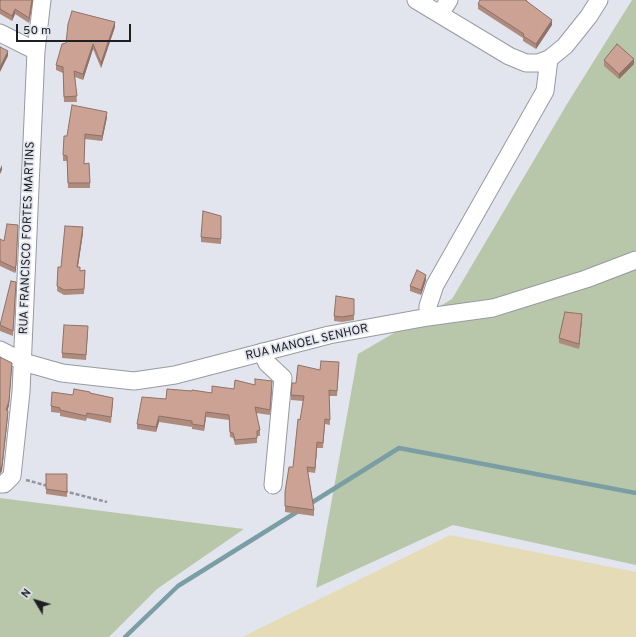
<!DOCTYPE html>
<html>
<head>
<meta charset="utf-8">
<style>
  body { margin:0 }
  #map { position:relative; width:636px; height:637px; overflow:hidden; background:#e2e5ee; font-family:Overpass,sans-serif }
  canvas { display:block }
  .north { position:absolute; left:16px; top:581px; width:40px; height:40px; -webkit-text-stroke:3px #e2e5ee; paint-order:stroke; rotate:308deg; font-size:11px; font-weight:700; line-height:16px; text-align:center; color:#1e1f23 }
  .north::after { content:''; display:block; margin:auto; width:14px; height:18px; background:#1e1f23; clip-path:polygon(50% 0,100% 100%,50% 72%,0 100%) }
  .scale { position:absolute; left:16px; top:24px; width:115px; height:18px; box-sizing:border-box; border:2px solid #1e1f23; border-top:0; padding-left:5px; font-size:12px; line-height:14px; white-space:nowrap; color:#1e1f23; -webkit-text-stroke:3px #e2e5ee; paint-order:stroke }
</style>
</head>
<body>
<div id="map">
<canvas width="636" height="637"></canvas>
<div class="north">N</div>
<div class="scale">50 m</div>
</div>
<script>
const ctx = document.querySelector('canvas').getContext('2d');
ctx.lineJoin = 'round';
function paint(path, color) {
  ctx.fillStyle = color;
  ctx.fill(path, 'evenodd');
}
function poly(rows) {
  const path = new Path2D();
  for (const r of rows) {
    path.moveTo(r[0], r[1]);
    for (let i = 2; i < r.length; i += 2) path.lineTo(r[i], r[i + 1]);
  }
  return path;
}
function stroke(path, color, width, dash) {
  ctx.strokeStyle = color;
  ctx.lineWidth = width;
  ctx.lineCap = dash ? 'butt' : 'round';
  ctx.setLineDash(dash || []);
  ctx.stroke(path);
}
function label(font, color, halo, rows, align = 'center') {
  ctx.font = font + ' Overpass,sans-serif';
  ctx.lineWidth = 3.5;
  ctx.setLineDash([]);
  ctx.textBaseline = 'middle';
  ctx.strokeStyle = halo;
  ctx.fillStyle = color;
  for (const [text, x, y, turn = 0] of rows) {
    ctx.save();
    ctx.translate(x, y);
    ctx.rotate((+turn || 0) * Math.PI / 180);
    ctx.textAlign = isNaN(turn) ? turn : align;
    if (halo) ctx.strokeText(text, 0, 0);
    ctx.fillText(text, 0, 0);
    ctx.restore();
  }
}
paint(poly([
  [632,0,636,0,636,565,453,525,316,588,358,354,452,299,567,104],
  [0,498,244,529,157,589,109,637,0,637]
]), '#b8c7aa');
paint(poly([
  [450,535,636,572,636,637,242,637]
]), '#e5dcb7');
stroke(poly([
  [308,505,399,448,636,493],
  [125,637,178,586,300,510]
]), '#7a9ea4', 4.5);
const minor = poly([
  [416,0,509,56,526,63,538,63,549,59,565,46,589,16,599,0],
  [440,14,449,0],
  [0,33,36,51],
  [428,317,428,306,435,285,545,91,549,59],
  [0,350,23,362,62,373,134,381,175,375,329,335,428,317,493,308,586,279,636,260],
  [262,352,267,363,283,378,273,485],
  [0,484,4,484,12,476,21,392,36,51,42,0]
]);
stroke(minor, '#979aa2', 19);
stroke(poly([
  [26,480,48,486],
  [64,491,107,502]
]), '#94969d', 2.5, [4, 2]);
stroke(minor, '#fff', 17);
paint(poly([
  [33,0,29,23,15,14,12,21,0,14,0,1],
  [527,0,527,1,552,25,536,49,523,41,523,38,478,9,478,4],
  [115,27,101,68,93,49,83,80,75,77,77,102,64,102,63,73,56,70,56,65,66,43],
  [604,60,634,64,619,79,604,66],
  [107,117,102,141,85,139,84,164,90,183,90,188,68,188,67,161,63,161,63,155,67,136],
  [221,216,221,244,201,242,201,237],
  [83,233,78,267,80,271,85,270,84,294,64,295,57,291,58,267,61,267],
  [0,239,16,270,15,273,0,266],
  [426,280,421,295,410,291,410,286],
  [16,288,13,336,0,331,0,325],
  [354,299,354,320,342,322,334,321,334,316],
  [582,319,579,349,559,343,559,338],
  [88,331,86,360,62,358,62,353],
  [339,367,337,396,329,396,330,425,325,424,323,448,317,448,315,473,308,472,314,510,314,516,285,512,285,492,293,467,303,401,291,400,291,395,296,383,320,370],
  [255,385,272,386,270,415,256,413,260,430,260,436,257,436,257,443,235,445,233,438,230,437,229,420,206,417,204,431,192,429,192,427,159,422,156,432,137,429,137,424,166,399,212,393],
  [90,393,113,403,111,423,87,418,86,421,60,416,60,413,51,412,51,406,73,395],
  [46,474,67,474,67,497,46,494]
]), '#af8b7e');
paint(poly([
  [32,0,33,0,29,23,29,18],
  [15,9,15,14,12,21,12,16],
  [552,20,552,25,536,49,536,44],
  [115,22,115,27,101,68,101,63],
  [93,44,93,49,83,80,83,74],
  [8,51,8,56,0,72,0,67],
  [634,59,634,64,619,79,619,74],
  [107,112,107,117,102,141,102,136],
  [2,165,2,170,0,174,0,169],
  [83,227,83,233,77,272,77,267],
  [18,231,16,270,15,273,15,268],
  [426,275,426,280,421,295,421,290],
  [582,314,582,319,579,349,579,344],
  [12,363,9,406,6,415,6,410],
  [272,381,272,386,270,415,270,410],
  [8,411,8,416,2,471,0,474,0,469],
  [206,412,206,417,204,431,204,426],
  [159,416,159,422,156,432,156,427],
  [317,442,317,448,315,473,315,468]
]), '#8e7167');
const building = poly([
  [1,0,32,0,29,18,15,9,12,16,0,9,0,1,1,0],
  [480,0,525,0,552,20,536,44,523,36,524,34,478,4,480,0],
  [72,11,115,22,101,63,93,44,83,74,74,71,77,96,64,97,63,67,56,65,62,44,66,43,68,24,72,11],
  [617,44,634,59,619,74,604,60,617,44],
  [0,47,8,51,0,67,0,47],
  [72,105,107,112,102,136,85,134,84,164,89,163,90,183,68,183,67,156,63,155,64,136,67,136,72,105],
  [203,211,221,216,221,239,201,237,203,211],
  [7,224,18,225,16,265,15,268,0,261,0,239,4,241,7,224],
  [65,226,83,227,77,267,80,267,80,271,85,270,84,289,64,290,57,286,58,267,61,267,65,226],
  [417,270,426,275,421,290,410,286,417,270],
  [11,281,16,282,13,331,0,325,11,281],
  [336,296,354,299,354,315,342,317,334,316,336,296],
  [565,312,582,314,579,344,559,338,565,312],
  [64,325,88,326,86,355,62,353,64,325],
  [0,357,12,363,9,401,6,410,8,411,2,466,0,469,0,357],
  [321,361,339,362,337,391,329,390,330,420,325,419,323,443,317,442,315,468,307,467,314,510,285,506,285,492,289,467,293,467,298,419,300,420,304,396,291,395,292,383,296,383,298,365,320,370,321,361],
  [255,379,272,381,270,410,255,407,260,430,257,431,257,438,235,440,233,433,230,432,229,415,206,412,204,426,192,424,192,421,159,416,156,427,137,424,142,397,166,399,167,389,192,391,192,390,212,393,212,386,234,389,235,380,255,385,255,379],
  [74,389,90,392,90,393,113,398,111,417,87,413,86,416,60,410,60,408,51,406,52,392,73,395,74,389],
  [46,474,67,474,67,492,46,489,46,474]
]);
paint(building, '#cba293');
stroke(building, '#8e7167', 1);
label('12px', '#1e1f23', '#e2e5ee', [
  ["RUA FRANCISCO FORTES MARTINS",28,238,-88],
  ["RUA MANOEL SENHOR",307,343,-13]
]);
</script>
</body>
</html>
